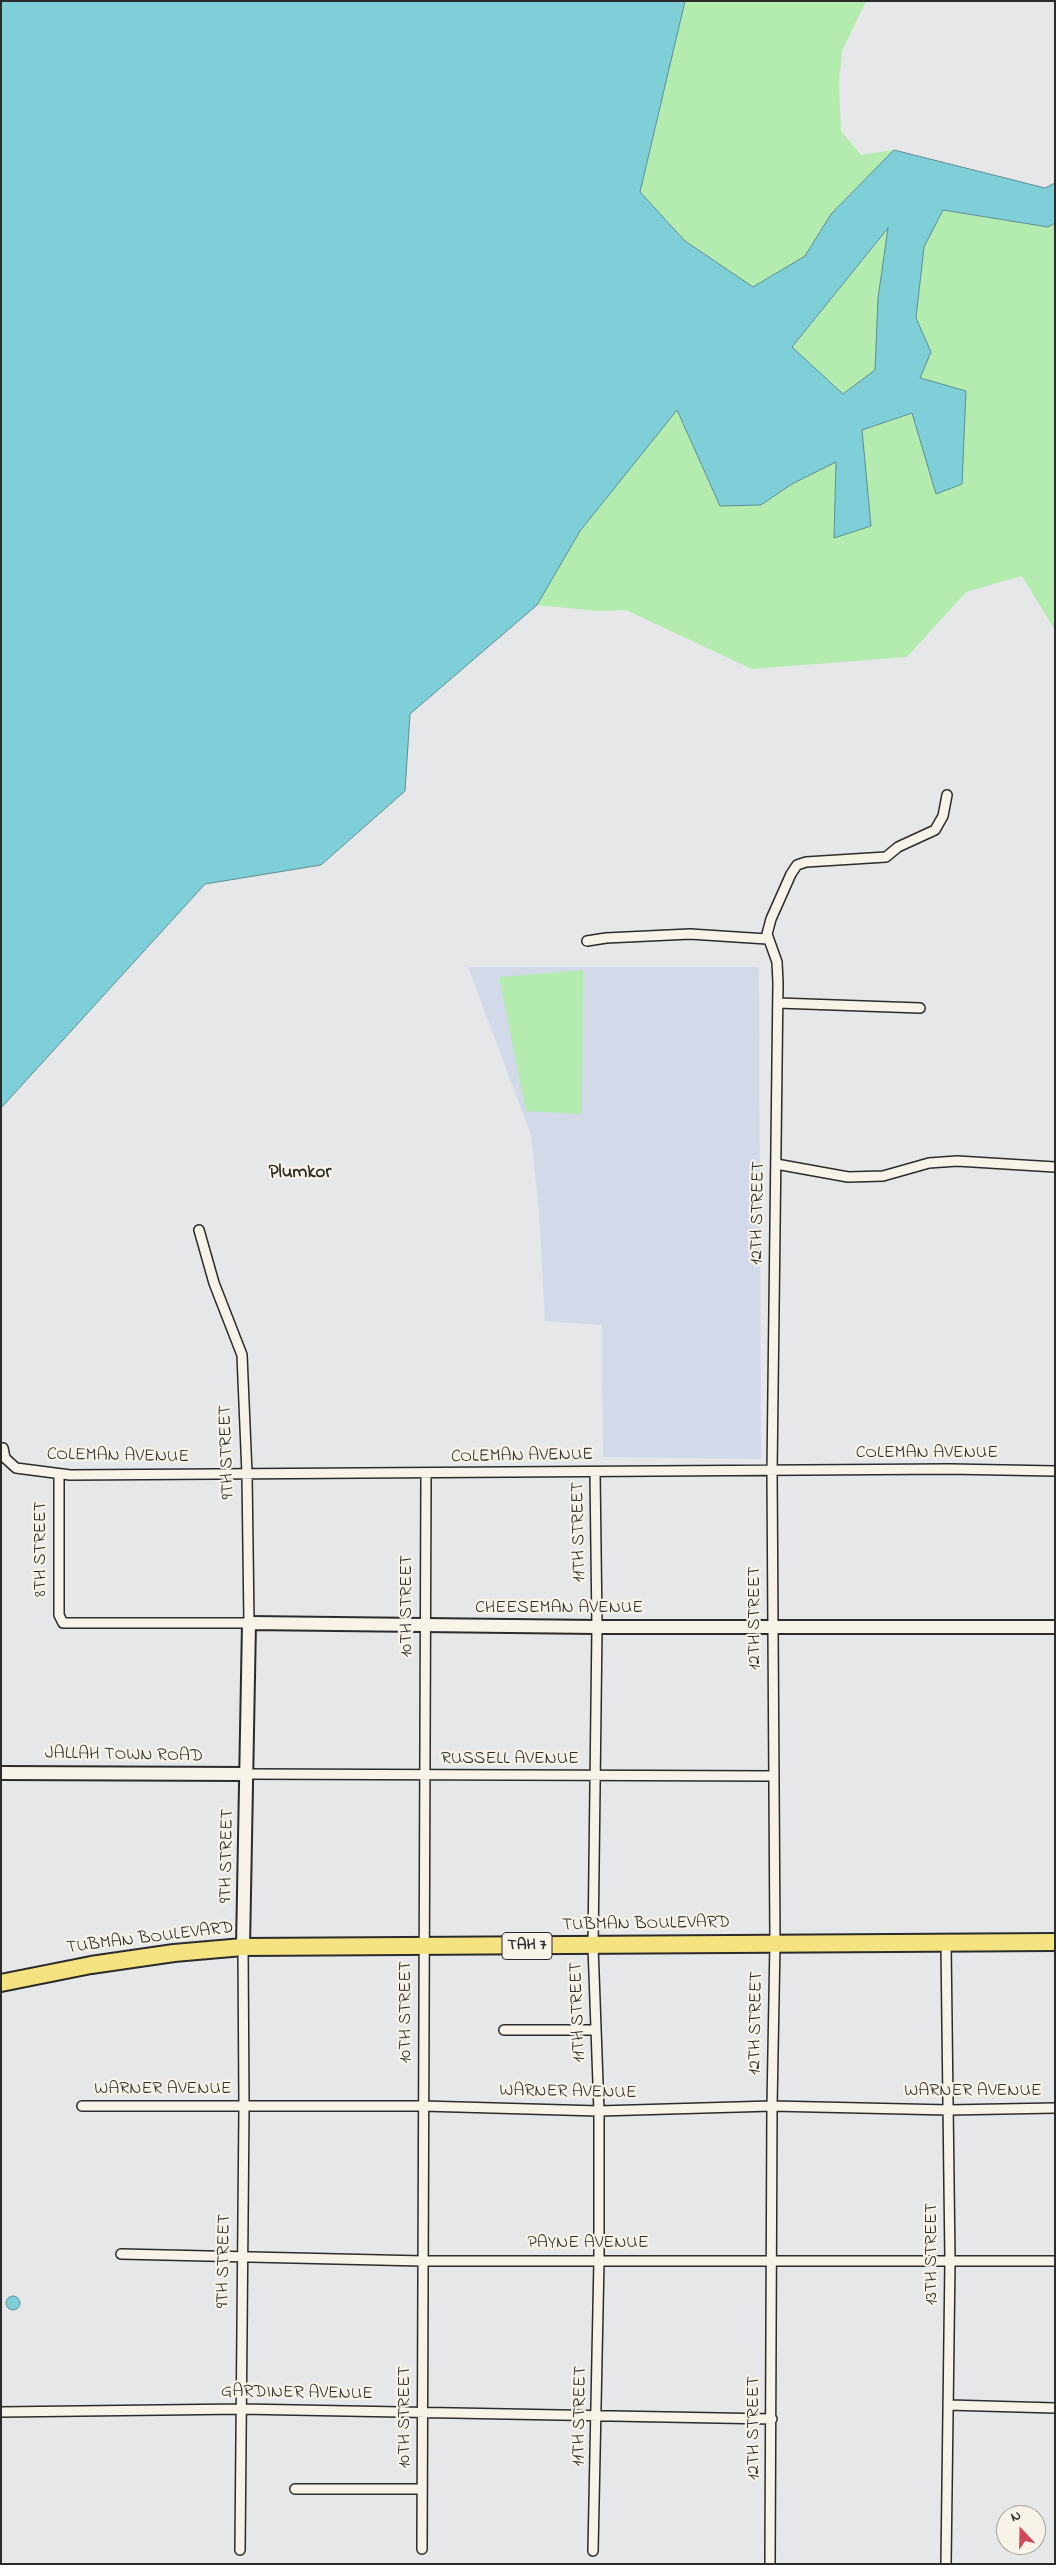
<!DOCTYPE html>
<html>
<head>
<meta charset="utf-8">
<style>
  body { margin:0 }
  #map { position:relative; width:1056px; height:2565px; overflow:hidden; background:#e6e7e8; font-family:"Indie Flower",sans-serif }
  canvas { display:block }
  .frame { position:absolute; inset:0; border:2px solid #2b2b2b; pointer-events:none }
  .north { position:absolute; left:996px; top:2505px; width:50px; height:50px; box-sizing:border-box; background:#f7f3e8; border:1px solid #a5a39c; border-radius:50%; rotate:339deg; font-size:14px; font-weight:700; line-height:20px; text-align:center; color:#2b2b2b }
  .north::after { content:''; display:block; margin:auto; width:18px; height:22px; background:#d1495b; clip-path:polygon(50% 0,100% 100%,50% 72%,0 100%) }
</style>
</head>
<body>
<div id="map">
<canvas width="1056" height="2565"></canvas>
<div class="frame"></div>
<div class="north">N</div>
</div>
<script>
const ctx = document.querySelector('canvas').getContext('2d');
ctx.lineJoin = 'round';
function paint(path, color) {
  ctx.fillStyle = color;
  ctx.fill(path, 'evenodd');
}
function poly(rows) {
  const path = new Path2D();
  for (const r of rows) {
    if (r.length === 3) {
      path.moveTo(r[0] + r[2], r[1]);
      path.arc(r[0], r[1], r[2], 0, 2 * Math.PI);
      continue;
    }
    path.moveTo(r[0], r[1]);
    for (let i = 2; i < r.length; i += 2) path.lineTo(r[i], r[i + 1]);
  }
  return path;
}
function stroke(path, color, width, dash) {
  ctx.strokeStyle = color;
  ctx.lineWidth = width;
  ctx.lineCap = dash ? 'butt' : 'round';
  ctx.setLineDash(dash || []);
  ctx.stroke(path);
}
function label(font, color, halo, rows, align = 'center') {
  ctx.font = font + ' "Indie Flower",sans-serif';
  ctx.lineWidth = 4.5;
  ctx.setLineDash([]);
  ctx.textBaseline = 'middle';
  ctx.strokeStyle = halo;
  ctx.fillStyle = color;
  for (const [text, x, y, turn = 0] of rows) {
    ctx.save();
    ctx.translate(x, y);
    ctx.rotate((+turn || 0) * Math.PI / 180);
    ctx.textAlign = isNaN(turn) ? turn : align;
    if (halo) ctx.strokeText(text, 0, 0);
    ctx.fillText(text, 0, 0);
    ctx.restore();
  }
}
paint(poly([
  [468,967,759,967,761,1459,603,1457,602,1325,545,1321,539,1211,531,1135]
]), '#d2d9e8');
paint(poly([
  [685,1,866,1,842,51,839,81,841,131,861,155,894,150,831,214,805,256,753,287,685,241,640,192],
  [943,210,1048,227,1055,223,1055,630,1022,576,966,592,907,657,752,669,626,610,599,611,537,605,580,531,677,410,720,506,762,505,792,484,836,461,834,538,843,394,792,347,889,227],
  [583,970,582,1114,526,1111,499,977]
]), '#b4ebae');
const water = poly([
  [1,1,685,1,640,192,685,241,753,287,805,256,831,214,894,150,1045,188,1055,183,1055,223,1048,227,943,210,924,247,916,318,931,352,920,378,966,391,962,484,936,494,912,413,862,430,871,526,834,538,836,462,792,484,761,505,720,506,677,410,580,531,537,605,410,714,405,791,321,865,205,884,1,1108,1,1],
  [888,228,878,298,875,370,843,394,792,347,888,228],
  [13,2303,7]
]);
paint(water, '#7fcfd9');
stroke(water, '#5d8d93', 1);
const street = poly([
  [587,941,606,938,690,934,767,939],
  [778,1003,920,1008],
  [776,1164,848,1177,883,1176,929,1163,957,1161,1055,1167],
  [3,1448,5,1458,16,1468,70,1475,950,1469,1055,1471],
  [59,1474,59,1615,63,1623,249,1623,247,1474,242,1355,214,1283,199,1230],
  [247,1774,773,1776],
  [504,2030,596,2030],
  [82,2106,423,2106,599,2111,772,2106,949,2110,1055,2108],
  [121,2254,423,2261,1055,2261],
  [948,2405,1055,2408],
  [1,2412,241,2409,772,2419],
  [295,2489,422,2489],
  [422,2549,426,1475],
  [240,2550,244,2107,243,1947],
  [593,2551,599,2260,599,2111,593,1946,597,1627,595,1472],
  [770,2564,772,2106,775,1943,772,1471,778,983,777,962,767,934,771,919,791,874,797,865,806,862,886,857,898,847,935,830,943,816,947,795],
  [946,2564,950,2261,946,1944]
]);
const secondary = poly([
  [1,1773,247,1774],
  [243,1947,249,1623,597,1627,1055,1627]
]);
const highway = poly([
  [1,1983,91,1965,174,1953,243,1947,1055,1942]
]);
stroke(street, '#2b2b2b', 12);
stroke(secondary, '#2b2b2b', 16);
stroke(highway, '#2b2b2b', 20);
stroke(street, '#f7f3e8', 9);
stroke(secondary, '#f7f3e8', 12);
stroke(highway, '#f5e382', 16);
for (const [x, y, w] of [
  [527,1946,50]
]) {
  const box = new Path2D();
  box.roundRect(x - w / 2, y - 13.5, w, 27, 4);
  ctx.fillStyle = '#f7f3e8';
  ctx.fill(box);
  stroke(box, '#2b2b2b', 1);
}
label('bold 16px', '#2b2b2b', null, [
  ["TAH 7",527,1946]
]);
label('18px', '#2b2b2b', '#f7f3e8', [
  ["12TH STREET",759,1213,-89],
  ["9TH STREET",228,1452,-92],
  ["COLEMAN AVENUE",927,1454],
  ["COLEMAN AVENUE",118,1457,1],
  ["COLEMAN AVENUE",522,1457,-1],
  ["11TH STREET",580,1532,-91],
  ["8TH STREET",42,1549,-90],
  ["10TH STREET",408,1606,-90],
  ["CHEESEMAN AVENUE",559,1609],
  ["12TH STREET",756,1618,-90],
  ["JALLAH TOWN ROAD",124,1756,1],
  ["RUSSELL AVENUE",510,1760],
  ["9TH STREET",228,1856,-89],
  ["TUBMAN BOULEVARD",646,1925,-1],
  ["TUBMAN BOULEVARD",150,1939,-7],
  ["10TH STREET",407,2012,-90],
  ["11TH STREET",579,2012,-92],
  ["12TH STREET",757,2023,-89],
  ["WARNER AVENUE",163,2090],
  ["WARNER AVENUE",973,2092],
  ["WARNER AVENUE",568,2093,1],
  ["PAYNE AVENUE",588,2244],
  ["13TH STREET",933,2254,-90],
  ["9TH STREET",225,2261,-89],
  ["GARDINER AVENUE",297,2394,1],
  ["11TH STREET",581,2416,-89],
  ["10TH STREET",406,2417,-90],
  ["12TH STREET",755,2428,-90]
]);
label('bold 19px', '#2b2b2b', '#f7f3e8', [
  ["Plumkor",300,1174]
]);
</script>
</body>
</html>
